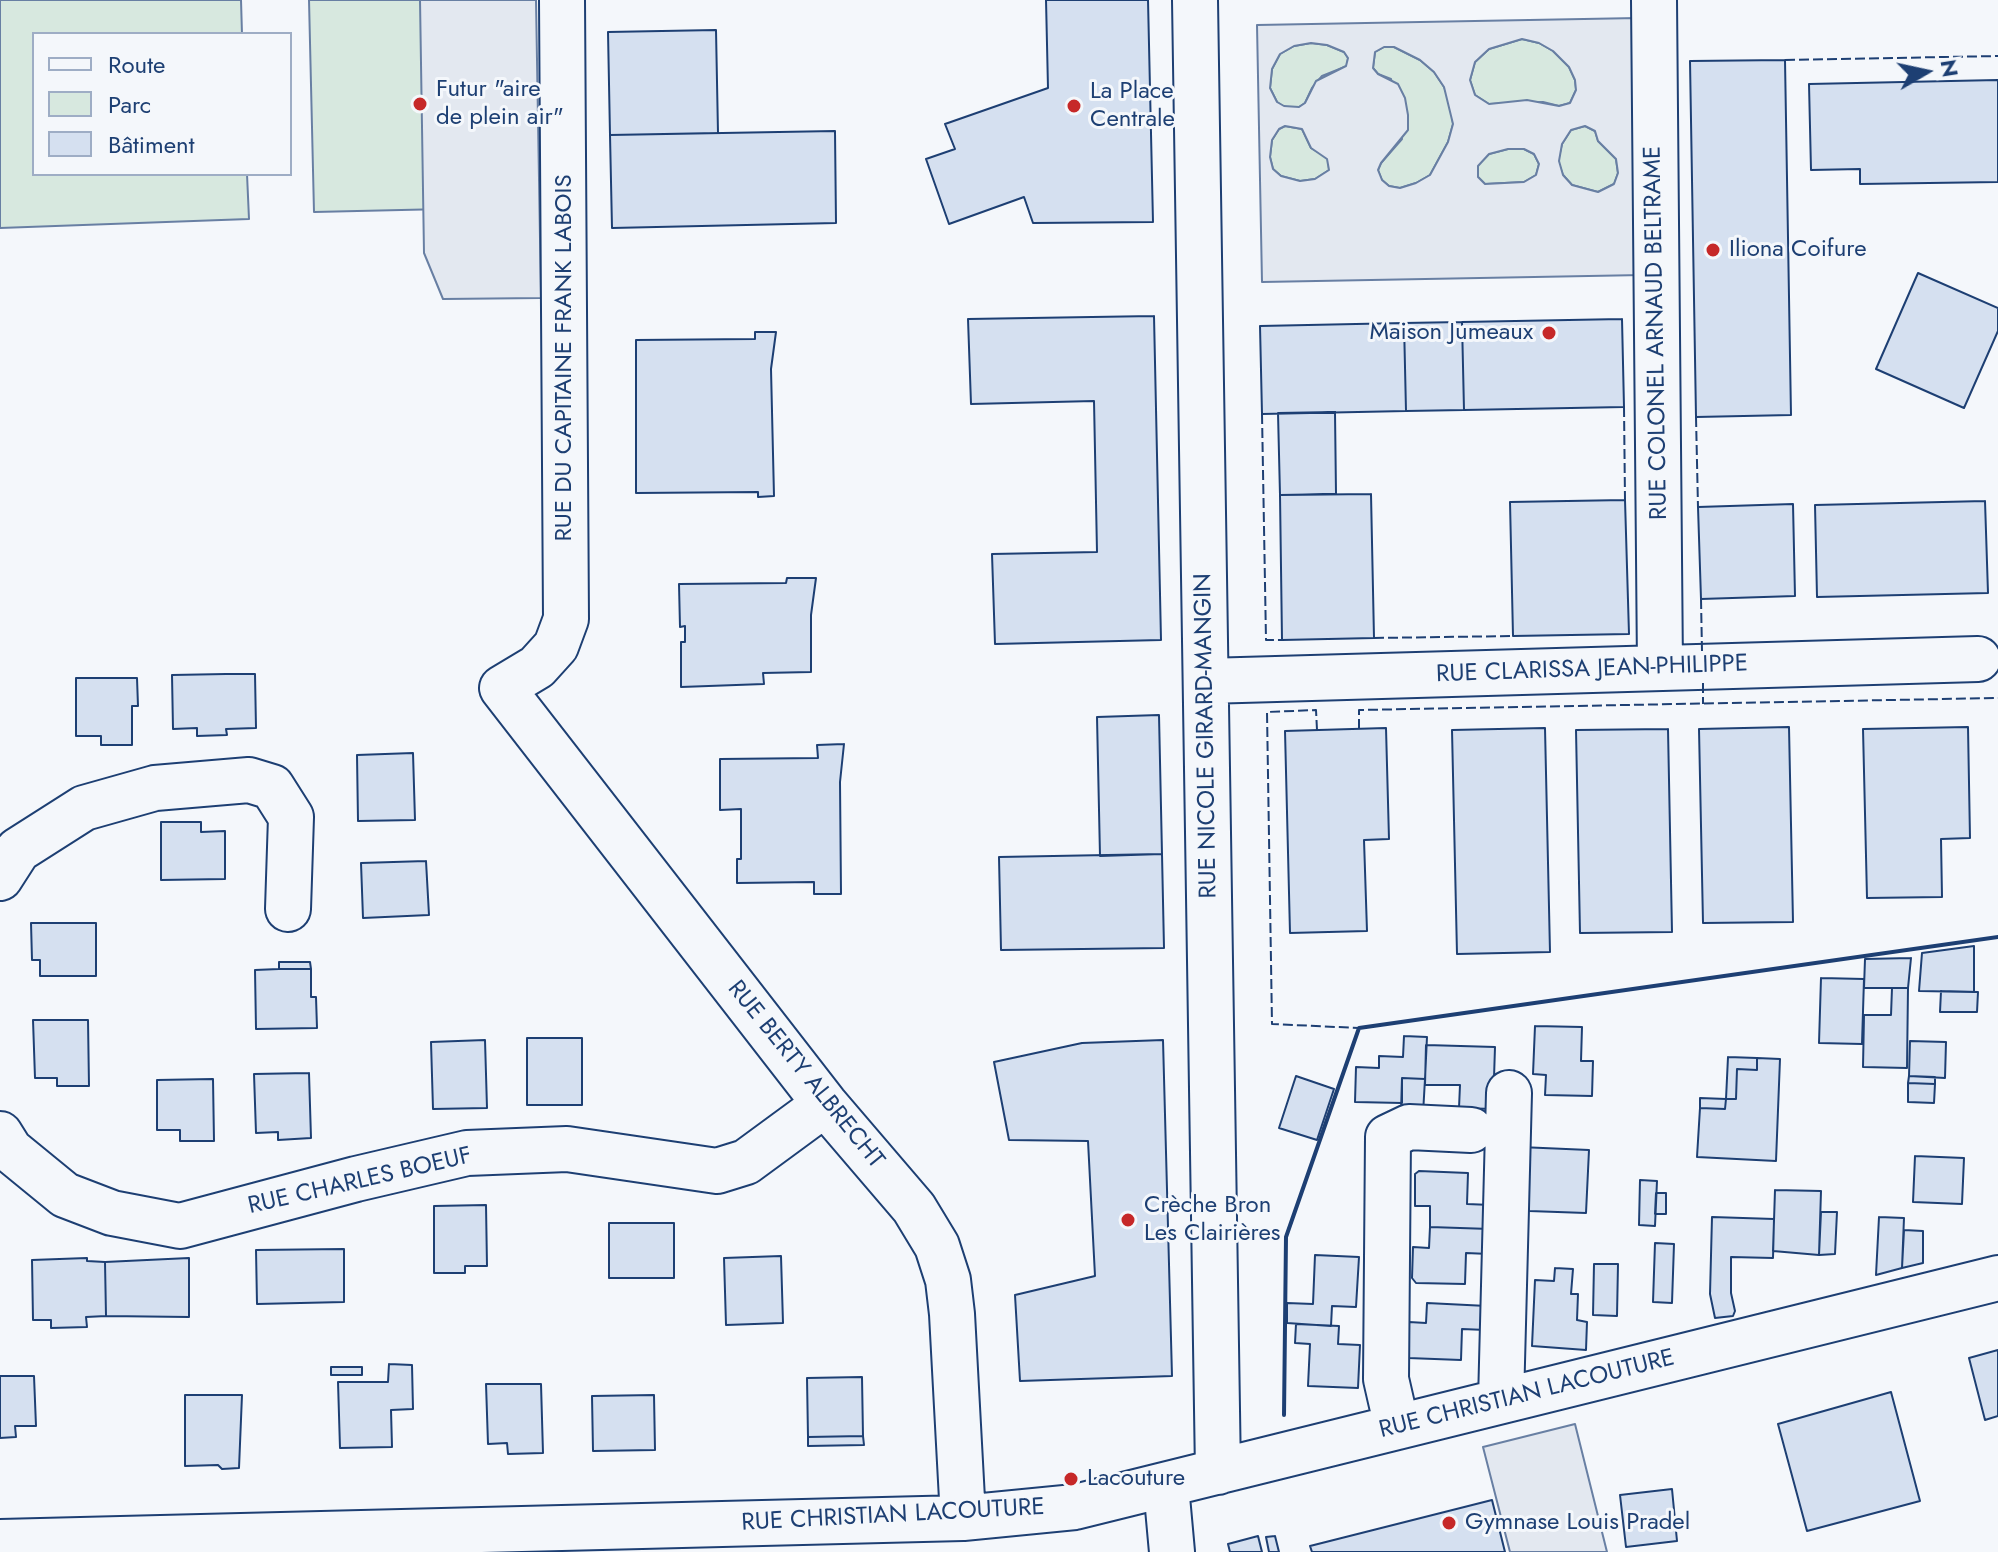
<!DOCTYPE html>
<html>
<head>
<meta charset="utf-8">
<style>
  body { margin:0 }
  #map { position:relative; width:1998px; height:1552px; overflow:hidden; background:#f4f7fb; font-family:Jost,sans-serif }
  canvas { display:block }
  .legend { position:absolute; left:32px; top:32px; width:260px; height:144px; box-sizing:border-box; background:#f4f7fb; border:2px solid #9eadc5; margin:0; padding:10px 14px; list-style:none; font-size:24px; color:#1d3f73 }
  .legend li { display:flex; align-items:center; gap:16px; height:40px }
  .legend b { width:40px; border:2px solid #9eadc5 }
  .north { position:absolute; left:1886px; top:32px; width:80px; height:80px; -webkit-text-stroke:6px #f4f7fb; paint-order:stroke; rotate:81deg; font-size:22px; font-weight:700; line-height:32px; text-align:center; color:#1d3f73 }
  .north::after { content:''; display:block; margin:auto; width:28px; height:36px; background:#1d3f73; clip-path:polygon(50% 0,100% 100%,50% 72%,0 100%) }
</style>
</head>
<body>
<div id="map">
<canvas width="1998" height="1552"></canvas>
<ul class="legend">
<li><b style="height:10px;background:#f4f7fb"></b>Route</li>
<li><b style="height:22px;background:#d7e8df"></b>Parc</li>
<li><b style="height:22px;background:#d5e0f0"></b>Bâtiment</li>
</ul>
<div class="north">N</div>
</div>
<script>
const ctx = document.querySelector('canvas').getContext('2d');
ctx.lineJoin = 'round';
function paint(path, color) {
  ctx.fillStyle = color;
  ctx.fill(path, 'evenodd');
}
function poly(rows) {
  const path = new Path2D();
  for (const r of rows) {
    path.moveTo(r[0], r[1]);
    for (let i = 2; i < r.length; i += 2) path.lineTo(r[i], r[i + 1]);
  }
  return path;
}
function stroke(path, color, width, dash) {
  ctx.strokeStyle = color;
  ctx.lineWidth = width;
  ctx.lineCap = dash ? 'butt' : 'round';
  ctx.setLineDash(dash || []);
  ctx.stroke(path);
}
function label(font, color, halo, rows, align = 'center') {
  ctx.font = font + ' Jost,sans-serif';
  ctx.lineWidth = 6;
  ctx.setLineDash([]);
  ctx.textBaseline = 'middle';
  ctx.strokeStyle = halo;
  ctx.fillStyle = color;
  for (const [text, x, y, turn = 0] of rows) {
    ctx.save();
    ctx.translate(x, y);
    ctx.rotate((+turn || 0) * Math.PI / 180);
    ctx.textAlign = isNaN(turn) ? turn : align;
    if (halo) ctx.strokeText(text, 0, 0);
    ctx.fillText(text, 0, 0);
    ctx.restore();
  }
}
const green = poly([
  [0,0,241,0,242,34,34,34,34,174,247,174,249,219,0,228,0,0],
  [309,0,527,0,532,207,314,212,309,0],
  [1522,39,1539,43,1553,51,1569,67,1575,80,1576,90,1570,103,1559,106,1543,102,1489,104,1475,95,1470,80,1475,62,1489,49,1522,39],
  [1311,43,1327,45,1344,52,1348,58,1347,66,1322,76,1312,88,1305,103,1299,107,1284,107,1277,102,1270,88,1272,69,1280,54,1294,46,1311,43],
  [1394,47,1420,60,1434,72,1444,87,1451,105,1453,124,1448,142,1430,175,1416,183,1400,188,1389,186,1382,180,1378,170,1381,163,1402,139,1391,79,1378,74,1373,68,1375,52,1384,47,1394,47],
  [1285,126,1302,129,1311,148,1328,158,1329,170,1315,179,1300,181,1281,176,1273,169,1270,157,1272,140,1279,129,1285,126],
  [1585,126,1595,131,1598,141,1616,159,1618,173,1614,184,1598,192,1572,185,1563,175,1558,161,1562,144,1571,130,1585,126],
  [1508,149,1524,149,1534,154,1539,164,1536,175,1524,182,1485,184,1478,177,1477,166,1489,154,1508,149]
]);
paint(green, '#d7e8df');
stroke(green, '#687fa3', 2);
const parking = poly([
  [420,0,536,0,541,298,443,299,424,253,420,0],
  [1638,18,1643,275,1262,282,1257,25,1638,18],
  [1522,39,1539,43,1553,51,1569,67,1575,80,1576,90,1570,103,1559,106,1527,100,1489,104,1475,95,1470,80,1475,62,1489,49,1522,39],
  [1311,43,1327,45,1344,52,1348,58,1346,66,1316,81,1305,103,1299,107,1284,106,1277,102,1270,88,1272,69,1280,54,1294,46,1311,43],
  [1394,47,1420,60,1434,72,1444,87,1453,124,1448,142,1430,175,1416,183,1400,188,1389,186,1382,180,1378,170,1381,163,1408,130,1408,115,1405,98,1398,84,1378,74,1373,68,1375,52,1384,47,1394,47],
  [1285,126,1302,129,1311,148,1327,159,1329,170,1315,179,1300,181,1281,176,1273,169,1270,157,1272,140,1279,129,1285,126],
  [1585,126,1595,131,1598,141,1616,159,1618,173,1614,184,1598,192,1572,185,1563,175,1559,161,1562,144,1571,130,1585,126],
  [1508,149,1524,149,1534,154,1539,164,1536,175,1524,182,1485,184,1478,177,1478,166,1489,154,1508,149],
  [1575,1424,1607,1552,1510,1552,1483,1447,1575,1424]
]);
paint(parking, '#e3e8f0');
stroke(parking, '#687fa3', 2);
const building = poly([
  [1046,0,1148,0,1153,222,1033,223,1024,197,949,224,926,159,955,149,945,124,1048,88,1046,0],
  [716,30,718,133,610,135,608,32,716,30],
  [1785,60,1791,415,1696,417,1690,61,1785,60],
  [1998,80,1998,182,1860,184,1860,169,1811,170,1809,84,1998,80],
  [835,131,836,223,612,228,610,135,835,131],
  [1918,273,1998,308,1998,331,1964,408,1876,369,1918,273],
  [1154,316,1161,640,995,644,992,554,1097,552,1094,401,971,404,968,319,1154,316],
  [1622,319,1624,407,1464,410,1462,322,1622,319],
  [1462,322,1464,410,1406,411,1404,323,1462,322],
  [1404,323,1406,411,1262,414,1260,326,1404,323],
  [755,332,776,332,771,369,774,496,758,497,758,492,636,493,636,340,755,339,755,332],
  [1335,412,1336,494,1280,495,1278,413,1335,412],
  [1371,494,1374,638,1282,640,1280,495,1371,494],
  [1625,500,1629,634,1513,636,1510,502,1625,500],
  [1985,501,1988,593,1817,597,1815,505,1985,501],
  [1793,504,1795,596,1701,599,1698,507,1793,504],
  [787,578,816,578,811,615,811,672,763,673,764,684,681,687,681,642,685,642,685,626,680,627,679,584,786,583,787,578],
  [226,674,255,674,256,728,226,729,227,735,197,736,197,728,173,729,172,675,226,674],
  [76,678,137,678,138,706,132,706,132,745,101,745,101,736,76,736,76,678],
  [1159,715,1162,854,1100,856,1097,717,1159,715],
  [1789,727,1793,922,1703,923,1699,729,1789,727],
  [1968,727,1970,838,1941,839,1942,897,1867,898,1863,729,1968,727],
  [1386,728,1389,839,1364,840,1367,931,1290,933,1285,731,1386,728],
  [1545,728,1550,952,1457,954,1452,730,1545,728],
  [1668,729,1672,932,1580,933,1576,730,1668,729],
  [844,744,840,782,841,894,814,894,814,882,737,883,737,859,741,859,741,809,720,810,720,759,818,758,817,745,844,744],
  [413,753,415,820,358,821,357,755,413,753],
  [161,822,201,822,201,832,225,831,225,879,161,880,161,822],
  [1162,854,1164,948,1001,950,999,857,1162,854],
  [426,861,429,915,363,918,361,863,426,861],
  [31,923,96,923,96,976,40,976,40,960,32,960,31,923],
  [1974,946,1974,992,1919,991,1922,953,1974,946],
  [1911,958,1908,988,1864,988,1865,959,1911,958],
  [279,962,310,962,311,969,279,969,279,962],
  [279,969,311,969,311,997,316,997,317,1028,256,1029,255,970,279,969],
  [1821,978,1864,979,1862,1044,1819,1043,1821,978],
  [1892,988,1908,988,1907,1068,1863,1067,1864,1015,1891,1015,1892,988],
  [1941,991,1978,992,1977,1012,1940,1012,1941,991],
  [33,1020,88,1020,89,1086,57,1086,57,1078,35,1078,33,1020],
  [1535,1026,1582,1027,1581,1061,1593,1061,1592,1096,1545,1095,1546,1075,1533,1074,1535,1026],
  [1404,1036,1427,1037,1425,1079,1402,1078,1402,1103,1355,1102,1356,1067,1379,1068,1379,1056,1403,1057,1404,1036],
  [527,1038,582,1038,582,1105,527,1105,527,1038],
  [485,1040,487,1108,433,1109,431,1042,485,1040],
  [1163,1040,1172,1376,1020,1381,1015,1295,1095,1276,1088,1141,1009,1140,994,1062,1082,1043,1163,1040],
  [1910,1041,1946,1042,1945,1078,1909,1076,1910,1041],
  [1426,1045,1495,1047,1493,1109,1459,1108,1460,1085,1425,1085,1426,1045],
  [1728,1057,1757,1058,1757,1070,1737,1069,1736,1099,1726,1099,1728,1057],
  [1757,1058,1780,1059,1776,1161,1697,1157,1700,1108,1725,1109,1726,1099,1736,1099,1737,1069,1757,1070,1757,1058],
  [309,1073,311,1138,278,1140,278,1132,256,1133,254,1074,309,1073],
  [1296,1076,1334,1089,1317,1140,1279,1128,1296,1076],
  [1909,1076,1935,1077,1935,1084,1908,1083,1909,1076],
  [1402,1078,1425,1079,1423,1114,1401,1113,1402,1078],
  [213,1079,214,1141,180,1141,180,1130,157,1130,157,1080,213,1079],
  [1908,1083,1935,1084,1934,1103,1908,1102,1908,1083],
  [1700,1098,1726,1099,1725,1109,1700,1108,1700,1098],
  [1520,1147,1589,1150,1586,1213,1529,1211,1529,1191,1522,1191,1520,1147],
  [1915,1156,1964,1158,1962,1204,1913,1202,1915,1156],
  [1419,1171,1468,1173,1467,1204,1491,1205,1490,1229,1430,1227,1430,1206,1415,1206,1415,1174,1419,1171],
  [1640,1180,1657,1181,1655,1226,1639,1225,1640,1180],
  [1775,1190,1821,1191,1819,1255,1773,1251,1775,1190],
  [1656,1193,1666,1193,1666,1214,1655,1214,1656,1193],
  [486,1205,487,1266,465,1266,465,1273,434,1273,434,1206,486,1205],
  [1821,1212,1837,1212,1835,1254,1819,1255,1821,1212],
  [1712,1217,1774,1219,1773,1258,1731,1257,1731,1293,1735,1311,1733,1316,1715,1318,1710,1294,1712,1217],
  [1879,1217,1904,1218,1902,1268,1876,1275,1879,1217],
  [609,1223,674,1223,674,1278,609,1278,609,1223],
  [1430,1227,1490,1229,1489,1254,1466,1253,1465,1284,1416,1283,1412,1278,1413,1247,1429,1248,1430,1227],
  [1904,1230,1923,1231,1923,1263,1902,1268,1904,1230],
  [1655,1243,1674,1244,1672,1303,1653,1302,1655,1243],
  [344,1249,344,1302,257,1304,256,1250,344,1249],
  [1315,1255,1359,1257,1356,1307,1332,1306,1331,1326,1287,1323,1287,1303,1313,1304,1315,1255],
  [781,1256,783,1323,726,1325,724,1258,781,1256],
  [87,1258,87,1261,105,1262,106,1316,86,1317,87,1327,51,1328,51,1320,33,1320,32,1260,87,1258],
  [189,1258,189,1317,106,1316,105,1262,189,1258],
  [1594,1264,1618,1264,1617,1316,1593,1315,1594,1264],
  [1555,1268,1573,1269,1571,1294,1578,1294,1577,1320,1587,1322,1586,1350,1532,1346,1535,1280,1554,1281,1555,1268],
  [1427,1303,1487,1306,1486,1330,1462,1329,1461,1360,1408,1358,1409,1322,1426,1323,1427,1303],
  [1296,1324,1339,1326,1338,1344,1360,1345,1358,1388,1308,1386,1310,1344,1295,1343,1296,1324],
  [1998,1350,1998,1416,1985,1420,1969,1358,1998,1350],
  [389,1364,412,1365,413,1409,391,1410,392,1447,340,1448,338,1382,388,1382,389,1364],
  [331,1367,362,1367,362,1375,331,1375,331,1367],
  [0,1376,34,1376,36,1426,15,1426,16,1437,0,1438,0,1376],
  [862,1377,863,1436,808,1437,807,1378,862,1377],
  [486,1384,541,1384,543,1453,508,1454,507,1443,488,1444,486,1384],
  [1891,1392,1920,1501,1807,1531,1778,1424,1891,1392],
  [185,1395,242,1395,239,1468,222,1469,218,1465,185,1466,185,1395],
  [654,1395,655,1450,593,1451,592,1396,654,1395],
  [863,1436,864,1445,808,1446,808,1437,863,1436],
  [1672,1489,1677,1541,1626,1547,1620,1495,1672,1489],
  [1492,1500,1505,1552,1312,1552,1310,1546,1492,1500],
  [1258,1536,1262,1552,1230,1552,1228,1544,1258,1536],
  [1275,1536,1279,1552,1269,1552,1266,1537,1275,1536]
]);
paint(building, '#d5e0f0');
stroke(building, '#1d3f73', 2);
const minor = poly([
  [562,0,566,619,556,646,537,667,502,688,825,1104,914,1208,937,1246,948,1280,952,1314,963,1518],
  [1195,0,1218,1472],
  [1654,0,1660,667],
  [1206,681,1978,659],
  [0,878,18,850,84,808,155,788,249,780,272,787,291,817,288,909],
  [0,1134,10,1150,65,1195,112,1213,180,1226,356,1179,467,1153,567,1149,717,1171,746,1162,825,1104],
  [1501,1401,1509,1093],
  [1397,1427,1386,1379,1388,1137,1409,1127,1471,1130],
  [1166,1486,1172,1552],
  [0,1542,963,1518,1075,1507,1998,1278]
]);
stroke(minor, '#1d3f73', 48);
stroke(minor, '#f4f7fb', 44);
stroke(poly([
  [1785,60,1998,56],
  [1624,407,1625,500],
  [1262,414,1266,640,1282,640],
  [1696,417,1698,507],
  [1701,599,1702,651],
  [1374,638,1513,636],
  [1703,683,1703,704],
  [1359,729,1359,710,1998,698],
  [1317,730,1316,710,1267,712,1272,1024,1359,1028]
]), '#1d3f73', 2, [10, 4]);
stroke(poly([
  [1284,1415,1286,1237,1359,1028,1998,937]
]), '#1d3f73', 4);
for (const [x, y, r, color] of [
  [420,104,8,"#c62828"],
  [1074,106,8,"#c62828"],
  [1713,250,8,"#c62828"],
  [1549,333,8,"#c62828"],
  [1128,1220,8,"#c62828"],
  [1071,1479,8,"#c62828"],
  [1449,1523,8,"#c62828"]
]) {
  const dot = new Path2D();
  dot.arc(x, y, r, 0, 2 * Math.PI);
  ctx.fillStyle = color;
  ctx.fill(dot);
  stroke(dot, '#f4f7fb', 3);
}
label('24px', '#1d3f73', '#f4f7fb', [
  ["Futur \"aire",436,90],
  ["de plein air\"",436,118],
  ["La Place",1090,92],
  ["Centrale",1090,120],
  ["Iliona Coifure",1729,250],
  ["Maison Jumeaux",1533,333,"right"],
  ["Crèche Bron",1144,1206],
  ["Les Clairières",1144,1234],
  ["Lacouture",1087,1479],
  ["Gymnase Louis Pradel",1465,1523]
], 'left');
label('24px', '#1d3f73', '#f4f7fb', [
  ["RUE COLONEL ARNAUD BELTRAME",1657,333,-91],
  ["RUE DU CAPITAINE FRANK LABOIS",565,358,-90],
  ["RUE CLARISSA JEAN-PHILIPPE",1592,670,-2],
  ["RUE NICOLE GIRARD-MANGIN",1207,736,-91],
  ["RUE BERTY ALBRECHT",805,1075,51],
  ["RUE CHARLES BOEUF",360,1182,-13],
  ["RUE CHRISTIAN LACOUTURE",1527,1395,-14],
  ["RUE CHRISTIAN LACOUTURE",893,1516,-3]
]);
</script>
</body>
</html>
